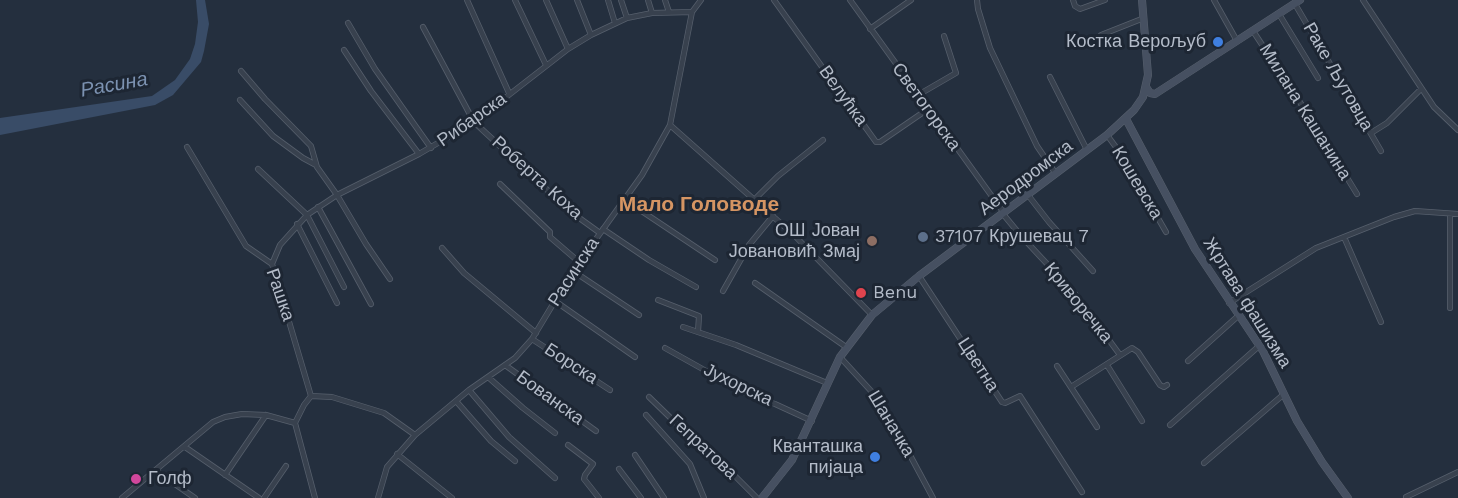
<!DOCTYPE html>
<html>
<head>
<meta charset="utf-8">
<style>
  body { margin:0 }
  canvas { display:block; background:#242f3e }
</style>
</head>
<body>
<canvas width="1458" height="498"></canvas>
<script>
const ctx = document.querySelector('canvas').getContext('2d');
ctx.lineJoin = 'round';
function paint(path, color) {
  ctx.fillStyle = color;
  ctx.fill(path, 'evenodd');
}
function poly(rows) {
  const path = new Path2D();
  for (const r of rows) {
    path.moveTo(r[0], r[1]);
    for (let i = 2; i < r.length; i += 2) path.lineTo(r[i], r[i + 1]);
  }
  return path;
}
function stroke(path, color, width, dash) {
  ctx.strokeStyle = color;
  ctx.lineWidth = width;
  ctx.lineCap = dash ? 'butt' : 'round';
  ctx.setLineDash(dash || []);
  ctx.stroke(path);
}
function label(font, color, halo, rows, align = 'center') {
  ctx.font = font + ' "Work Sans",sans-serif';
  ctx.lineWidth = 6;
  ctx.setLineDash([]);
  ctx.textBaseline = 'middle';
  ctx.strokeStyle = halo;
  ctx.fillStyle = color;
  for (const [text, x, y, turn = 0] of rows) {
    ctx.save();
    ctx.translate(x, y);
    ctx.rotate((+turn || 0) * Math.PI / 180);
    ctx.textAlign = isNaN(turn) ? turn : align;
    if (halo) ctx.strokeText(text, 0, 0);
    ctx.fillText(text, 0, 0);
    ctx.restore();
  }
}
paint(poly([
  [196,0,205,0,209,24,204,51,201,62,173,95,155,105,0,135,0,118,152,96,175,80,190,59,195,44,198,22]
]), '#394c67');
const street = poly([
  [467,0,509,93],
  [515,0,546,65],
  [546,0,568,49],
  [577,0,591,35],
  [608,0,615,23],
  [621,0,627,18],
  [648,0,652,13],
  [665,0,669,12],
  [774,0,876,142,880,142,928,109],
  [850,0,1004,213],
  [977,0,978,9,990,48,1037,146,1056,174],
  [1073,0,1075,6,1080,9,1105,0],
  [1214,0,1237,41],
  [1363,0,1434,107,1458,130],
  [1295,4,1381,151],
  [1279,14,1318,78],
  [348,23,375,69,431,148],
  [423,27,474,122,571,212,600,233],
  [870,29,911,0],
  [1253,31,1311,119,1357,194],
  [1101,35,1144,18],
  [344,50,371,91,419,154],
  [241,71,265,99,311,146,317,167,337,195,366,244,390,279],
  [1050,77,1087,150],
  [918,95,956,73,944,36],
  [240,100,273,136,303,158,316,165],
  [670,125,795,236,872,315],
  [1371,133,1387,123,1421,89],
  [1107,135,1121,154,1166,232],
  [187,147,246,246,272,264,311,396],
  [258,169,307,215,344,287],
  [500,184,550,232,550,237,579,262],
  [1028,195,1049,222,1093,271],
  [625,200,715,260],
  [754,200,778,176,823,140],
  [318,207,371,304],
  [1003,214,1022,237,1076,295,1120,355],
  [1450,214,1450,308],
  [297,224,337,303],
  [603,229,649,260,696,287],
  [1344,237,1381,322],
  [442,248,464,273,536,333],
  [272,264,280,245,307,215,337,195,419,154,474,122,568,49,591,35,627,18,652,13,692,12],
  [573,271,639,315],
  [919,276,1002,402,1005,403,1020,396,1082,492],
  [755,283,846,347],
  [723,291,749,245,773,216],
  [658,300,699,316,698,332],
  [555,301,635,357],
  [1229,303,1316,248,1394,217,1415,211,1458,214],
  [683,327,736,345,827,383],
  [532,339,610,390],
  [665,348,749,395,775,404,812,421],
  [840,357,882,403,933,498],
  [1188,361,1238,316],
  [505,365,596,431],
  [1107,365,1142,421],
  [1057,366,1097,427],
  [488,377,523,408,555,433],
  [1071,387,1132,348,1138,352,1160,385,1164,387,1167,385],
  [469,390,509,437,555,478],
  [649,397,715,461,725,466,757,498],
  [456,401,491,441,515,461],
  [646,415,690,464,704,498],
  [295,423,304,405,311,396,332,397,384,413,415,435],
  [295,423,315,498],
  [1170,425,1259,346],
  [568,445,593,464,585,475,584,479,599,498],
  [185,447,259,498],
  [397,454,452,498],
  [635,455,664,498],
  [1204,463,1284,394],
  [619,469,641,498],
  [156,471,195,498],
  [225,475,266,415],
  [1406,497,1458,472],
  [122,498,213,422,225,417,242,414,266,415,295,423],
  [264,498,286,466],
  [378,498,387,467,415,435,469,390,515,358,532,339,573,271,642,175,670,125,692,12,701,0]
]);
const secondary = poly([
  [1146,87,1150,93,1155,94,1300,0],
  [1126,119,1195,249,1263,351,1297,421,1322,462,1348,498],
  [762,498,792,460,840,357,872,315,919,276,1107,135,1134,110,1143,97,1148,75,1142,0]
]);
stroke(street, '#565f6c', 6);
stroke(secondary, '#565f6c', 8);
stroke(street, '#38414e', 4.5);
stroke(secondary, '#465061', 7);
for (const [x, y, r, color] of [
  [1218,42,6,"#3f7fe0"],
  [923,237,6,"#5c6f8a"],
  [872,241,6,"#8d6e63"],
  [861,293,6,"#e0444e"],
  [875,457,6,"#3f7fe0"],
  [136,479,6,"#d1479c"]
]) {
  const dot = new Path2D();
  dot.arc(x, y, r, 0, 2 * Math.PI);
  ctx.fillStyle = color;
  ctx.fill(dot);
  stroke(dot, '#1d2633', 2);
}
label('18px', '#b4bcc9', '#1d2633', [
  ["Костка Верољуб",1206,42],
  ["ОШ Јован",860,231],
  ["Јовановић Змај",860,252],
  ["37107 Крушевац 7",935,237,"left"],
  ["Benu",873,293,"left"],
  ["Кванташка",863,447],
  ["пијаца",863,468],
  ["Голф",148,479,"left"]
], 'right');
label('18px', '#b4bcc9', '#1d2633', [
  ["Раке Љутовца",1338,77,60],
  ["Велућка",843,96,54],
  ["Светогорска",926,107,54],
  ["Милана Кашанина",1305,112,58],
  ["Рибарска",472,120,-35],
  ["Роберта Коха",537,178,42],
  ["Аеродромска",1026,178,-37],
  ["Кошевска",1137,183,59],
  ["Расинска",574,272,-57],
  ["Рашка",280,295,71],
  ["Криворечка",1078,303,51],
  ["Жртава фашизма",1247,303,58],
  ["Борска",571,364,33],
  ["Цветна",978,365,57],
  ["Јухорска",738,385,26],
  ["Бованска",550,398,36],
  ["Шаначка",891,424,59],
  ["Гепратова",703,447,43]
]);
label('italic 20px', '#7c92b1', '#1d2633', [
  ["Расина",114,85,-10]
]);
label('bold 21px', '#d59563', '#1d2633', [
  ["Мало Головоде",699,205]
]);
</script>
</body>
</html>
